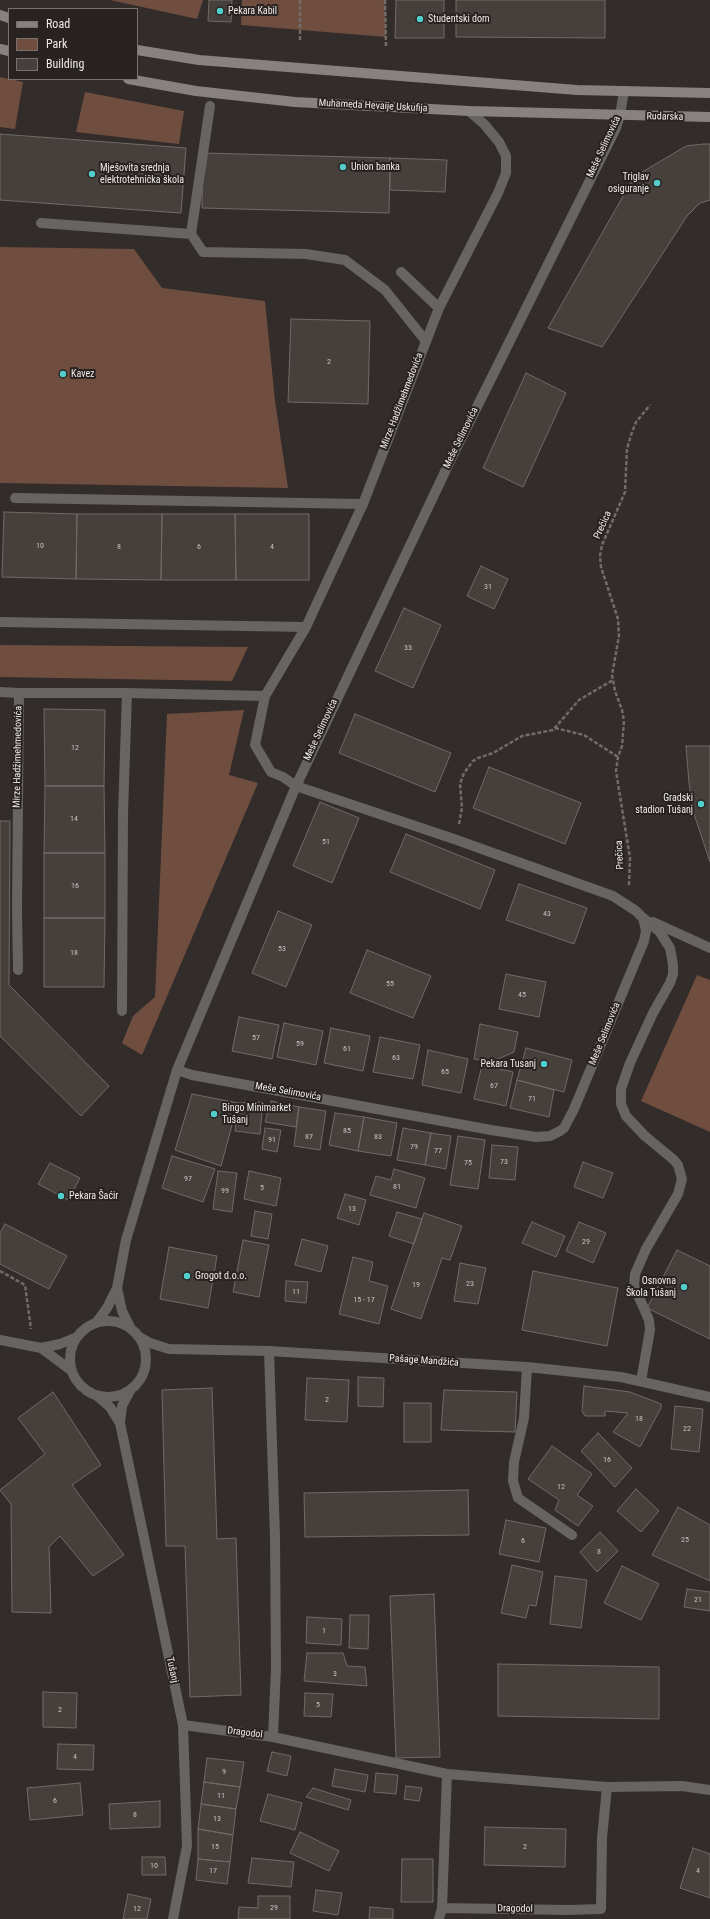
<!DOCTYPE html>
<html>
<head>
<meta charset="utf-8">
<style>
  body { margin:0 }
  #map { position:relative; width:710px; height:1919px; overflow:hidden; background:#322c2a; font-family:"Roboto Condensed",sans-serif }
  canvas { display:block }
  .legend { position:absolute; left:8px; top:8px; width:130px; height:72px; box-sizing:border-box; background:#282220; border:1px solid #777270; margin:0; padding:5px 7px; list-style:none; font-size:12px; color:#eeeae8 }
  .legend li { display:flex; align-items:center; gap:8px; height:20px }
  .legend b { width:20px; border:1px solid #777270 }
</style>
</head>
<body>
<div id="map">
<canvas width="710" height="1919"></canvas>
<ul class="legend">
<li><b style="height:5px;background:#878281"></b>Road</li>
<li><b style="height:11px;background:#704e3f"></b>Park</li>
<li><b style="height:11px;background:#46403d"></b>Building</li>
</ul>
</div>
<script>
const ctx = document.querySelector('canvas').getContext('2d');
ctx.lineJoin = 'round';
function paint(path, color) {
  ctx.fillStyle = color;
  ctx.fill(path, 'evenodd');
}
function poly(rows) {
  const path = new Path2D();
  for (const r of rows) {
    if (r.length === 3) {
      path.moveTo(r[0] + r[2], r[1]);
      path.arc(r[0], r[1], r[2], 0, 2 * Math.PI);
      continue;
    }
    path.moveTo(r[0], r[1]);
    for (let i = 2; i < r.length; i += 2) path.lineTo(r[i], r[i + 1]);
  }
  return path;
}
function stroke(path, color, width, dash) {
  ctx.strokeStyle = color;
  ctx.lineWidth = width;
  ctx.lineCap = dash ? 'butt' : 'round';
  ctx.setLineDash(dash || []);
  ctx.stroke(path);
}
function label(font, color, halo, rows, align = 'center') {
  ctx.font = font + ' "Roboto Condensed",sans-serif';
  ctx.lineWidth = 4;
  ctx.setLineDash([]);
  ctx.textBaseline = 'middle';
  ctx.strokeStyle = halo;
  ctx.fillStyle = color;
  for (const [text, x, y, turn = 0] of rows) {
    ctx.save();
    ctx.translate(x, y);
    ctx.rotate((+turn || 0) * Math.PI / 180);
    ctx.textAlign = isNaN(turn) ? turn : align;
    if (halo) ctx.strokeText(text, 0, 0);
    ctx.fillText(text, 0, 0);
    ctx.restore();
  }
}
paint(poly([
  [110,0,203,0,197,19],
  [242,0,385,0,386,37,241,25],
  [0,77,23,82,15,129,0,127],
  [85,92,184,111,179,144,76,132],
  [0,247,134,249,162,288,265,301,275,401,288,488,0,483],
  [0,645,248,647,232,681,0,677],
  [244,710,229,775,258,783,142,1055,122,1043,133,1016,155,997,167,714],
  [697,975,710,980,710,1132,641,1101]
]), '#704e3f');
const building = poly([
  [209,0,232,0,231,22,208,21,209,0],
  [396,0,444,0,444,38,395,38,396,0],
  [456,0,605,0,605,38,456,37,456,0],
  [0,134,186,148,181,213,0,200,0,134],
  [704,144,710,144,710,200,700,203,687,216,602,347,548,328,634,177,686,146,704,144],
  [203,153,390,158,389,213,202,208,203,153],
  [390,158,447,160,445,192,390,190,390,158],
  [291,319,370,321,368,404,288,402,291,319],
  [526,373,566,393,523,487,483,468,526,373],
  [4,512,77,514,76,579,2,577,4,512],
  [77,514,162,514,161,580,76,579,77,514],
  [162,514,235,514,236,580,161,580,162,514],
  [235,514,309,514,309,580,236,580,235,514],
  [481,566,508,579,494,609,467,596,481,566],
  [404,608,441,625,413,688,375,671,404,608],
  [44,709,105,710,104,786,45,786,44,709],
  [355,714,451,753,435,792,339,753,355,714],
  [686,746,710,746,710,862,693,811,689,783,686,746],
  [489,767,581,803,565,844,473,808,489,767],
  [45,786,104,786,105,853,44,853,45,786],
  [320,802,359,818,332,883,293,866,320,802],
  [0,821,10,821,9,985,109,1086,81,1116,0,1036,0,821],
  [406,834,495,870,480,909,390,872,406,834],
  [44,853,105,853,105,918,44,918,44,853],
  [519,884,587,908,574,944,506,920,519,884],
  [278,911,312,925,286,987,252,973,278,911],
  [44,918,105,918,104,987,44,987,44,918],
  [367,950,431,976,413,1018,350,993,367,950],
  [506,974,546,982,539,1017,499,1009,506,974],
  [239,1017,279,1025,272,1059,232,1051,239,1017],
  [284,1023,323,1031,316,1065,277,1057,284,1023],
  [480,1024,518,1032,514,1052,491,1062,474,1059,480,1024],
  [331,1028,370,1036,363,1071,324,1063,331,1028],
  [380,1037,420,1045,413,1079,373,1072,380,1037],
  [526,1048,572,1060,564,1092,517,1080,526,1048],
  [428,1050,468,1059,461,1093,422,1085,428,1050],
  [482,1065,513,1072,506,1106,474,1099,482,1065],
  [517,1080,554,1090,549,1117,510,1108,517,1080],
  [192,1094,238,1103,221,1166,175,1150,192,1094],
  [271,1101,299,1107,296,1127,265,1122,271,1101],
  [263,1102,260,1134,235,1131,238,1103,263,1102],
  [299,1107,326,1111,320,1150,294,1146,299,1107],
  [335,1113,364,1117,358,1151,329,1145,335,1113],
  [364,1117,397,1123,391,1156,358,1151,364,1117],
  [265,1128,281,1130,277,1152,262,1149,265,1128],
  [403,1128,431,1133,425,1165,397,1160,403,1128],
  [431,1133,451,1136,446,1169,425,1165,431,1133],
  [458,1136,485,1140,478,1189,450,1185,458,1136],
  [492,1145,518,1147,515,1180,489,1178,492,1145],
  [172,1156,215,1169,203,1202,162,1188,172,1156],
  [583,1162,613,1173,603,1198,574,1187,583,1162],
  [50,1163,80,1178,68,1200,38,1184,50,1163],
  [394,1169,425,1178,416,1208,370,1195,376,1176,391,1180,394,1169],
  [218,1171,237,1173,232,1212,213,1209,218,1171],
  [249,1171,281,1178,276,1206,244,1199,249,1171],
  [345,1194,366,1200,359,1225,337,1218,345,1194],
  [255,1211,272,1214,268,1239,251,1236,255,1211],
  [397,1212,422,1219,414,1244,389,1236,397,1212],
  [424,1213,462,1226,450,1260,442,1258,421,1319,391,1309,424,1213],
  [532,1222,565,1236,556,1257,522,1243,532,1222],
  [579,1222,606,1233,593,1263,566,1251,579,1222],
  [5,1224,67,1256,49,1289,0,1264,0,1233,5,1224],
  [302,1239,328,1246,321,1272,295,1265,302,1239],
  [243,1240,269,1245,259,1297,233,1292,243,1240],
  [169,1247,217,1256,208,1308,160,1299,169,1247],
  [677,1250,710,1266,710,1339,647,1308,677,1250],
  [353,1257,373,1262,369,1281,388,1286,379,1324,339,1314,353,1257],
  [460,1263,486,1268,478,1304,454,1301,460,1263],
  [533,1271,618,1288,607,1346,522,1330,533,1271],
  [286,1281,308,1282,306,1303,285,1301,286,1281],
  [358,1377,384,1378,383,1407,358,1406,358,1377],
  [307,1378,349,1380,347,1422,305,1420,307,1378],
  [584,1386,630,1392,661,1404,661,1408,640,1447,613,1432,628,1413,605,1411,605,1416,585,1416,582,1411,584,1386],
  [212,1388,217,1539,236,1538,241,1695,190,1697,185,1546,166,1546,162,1390,212,1388],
  [444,1390,517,1392,515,1432,441,1430,444,1390],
  [53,1392,101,1465,72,1485,124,1555,93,1576,60,1536,49,1547,51,1613,12,1612,11,1504,0,1490,45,1454,18,1418,53,1392],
  [404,1403,431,1403,431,1442,404,1442,404,1403],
  [675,1406,703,1409,699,1452,671,1449,675,1406],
  [598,1433,632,1468,615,1487,581,1451,598,1433],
  [552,1446,592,1474,577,1495,593,1506,578,1526,555,1510,559,1500,528,1479,552,1446],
  [636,1489,659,1511,641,1532,617,1511,636,1489],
  [468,1490,469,1535,305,1537,304,1493,468,1490],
  [678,1507,710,1525,710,1581,652,1555,678,1507],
  [506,1520,546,1528,539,1562,499,1554,506,1520],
  [600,1532,618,1551,597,1572,580,1552,600,1532],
  [512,1565,543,1572,536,1606,529,1605,526,1618,501,1613,512,1565],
  [622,1566,659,1584,641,1620,604,1603,622,1566],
  [555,1576,587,1580,581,1628,550,1624,555,1576],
  [687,1589,710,1592,710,1611,684,1607,687,1589],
  [434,1594,440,1757,396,1758,390,1596,434,1594],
  [350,1615,369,1615,368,1649,349,1648,350,1615],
  [307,1617,342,1619,341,1645,306,1643,307,1617],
  [307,1653,343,1653,347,1666,365,1667,367,1686,304,1681,307,1653],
  [498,1664,659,1667,659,1719,498,1716,498,1664],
  [43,1692,77,1693,76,1728,43,1727,43,1692],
  [305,1693,333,1694,331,1717,304,1716,305,1693],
  [58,1744,94,1745,93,1770,57,1769,58,1744],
  [272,1752,291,1756,287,1776,267,1771,272,1752],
  [207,1758,244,1762,240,1787,204,1782,207,1758],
  [335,1769,368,1775,365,1792,332,1786,335,1769],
  [376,1773,398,1775,396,1794,374,1792,376,1773],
  [204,1782,240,1787,236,1809,201,1804,204,1782],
  [80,1783,83,1815,30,1820,27,1788,80,1783],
  [406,1786,422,1788,419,1801,404,1799,406,1786],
  [313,1788,351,1800,348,1810,306,1797,313,1788],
  [268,1794,302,1803,295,1830,260,1821,268,1794],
  [160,1801,160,1827,110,1829,109,1804,160,1801],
  [201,1804,236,1809,233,1835,198,1829,201,1804],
  [485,1827,566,1829,565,1867,484,1865,485,1827],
  [198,1829,233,1835,230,1862,198,1859,198,1829],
  [300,1832,339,1851,329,1871,290,1853,300,1832],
  [693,1848,710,1854,710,1898,680,1888,693,1848],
  [142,1857,165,1857,166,1875,142,1875,142,1857],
  [252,1858,294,1862,291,1887,248,1883,252,1858],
  [198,1859,230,1862,227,1884,196,1880,198,1859],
  [402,1859,433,1859,433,1902,401,1902,402,1859],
  [316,1890,342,1893,338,1915,313,1911,316,1890],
  [128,1894,151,1899,147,1919,123,1919,128,1894],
  [258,1896,290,1896,290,1919,238,1919,239,1907,258,1908,258,1896],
  [370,1907,393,1909,393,1919,369,1919,370,1907]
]);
paint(building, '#46403d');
stroke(building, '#716a68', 1);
stroke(poly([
  [300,0,300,40],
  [385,0,386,47],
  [555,728,584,735,618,757],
  [459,824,462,808,460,784,464,773,473,761,478,758,493,753,522,736,553,730,579,700,613,680],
  [629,885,630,858,616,771,618,757,622,746,624,721,622,710,615,691,612,675,619,636,618,619,601,567,600,556,602,545,625,492,627,449,631,435,636,422,650,405],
  [0,1271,25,1285,31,1329]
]), '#716c6a', 2.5, [4, 2]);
stroke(poly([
  [210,106,191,234,203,252,306,254,345,260,385,290,425,340],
  [41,223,191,234],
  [401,272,439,308],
  [15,498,363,504],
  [0,622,306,627],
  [0,692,19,693],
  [653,922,710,948],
  [122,1011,123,814,127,693],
  [641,1381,650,1330,649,1320,634,1286,635,1274,646,1249,678,1194,682,1179,678,1165,674,1160,645,1136,626,1116,621,1104,621,1089,630,1063,653,1013,670,983,673,974,673,965,670,948,659,931,643,918]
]), '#676463', 10);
stroke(poly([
  [265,696,306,627,363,504,439,308,498,193,506,173,506,156,499,142,484,124,469,111],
  [18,970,17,910,19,693,127,693,265,696,255,745,271,772,283,777,296,786,454,839,613,896,636,911,643,918,646,931,644,941,574,1109,564,1128,560,1131,550,1136,536,1137,491,1130,192,1075,177,1070],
  [138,1336,150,1343,169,1349,269,1351,527,1367,621,1377,710,1397],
  [269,1351,275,1537,276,1667,273,1737],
  [527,1367,524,1418,514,1462,513,1481,518,1498,572,1535],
  [183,1725,273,1737,447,1774,607,1787,682,1786,710,1790],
  [447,1774,442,1908,569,1910,601,1909,602,1838,607,1787],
  [439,1919,442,1908]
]), '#676463', 10);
stroke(poly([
  [117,1288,126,1240,177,1070,296,786,451,459,616,128,620,115,624,91],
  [108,1359,38],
  [96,1323,107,1308,117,1288,122,1311,130,1327],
  [0,1340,41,1348],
  [72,1371,41,1348,60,1344,77,1337],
  [96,1395,110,1407,120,1423,122,1406,131,1389],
  [120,1423,183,1725,187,1846,173,1919]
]), '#676463', 10);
stroke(poly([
  [0,15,9,18],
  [0,49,9,51],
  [137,50,199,60,577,90,710,93],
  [128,79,196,91,295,102,469,111,710,117]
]), '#878281', 10);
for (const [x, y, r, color] of [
  [220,11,4,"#53cdc9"],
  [420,19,4,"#53cdc9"],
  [343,167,4,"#53cdc9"],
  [92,174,4,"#53cdc9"],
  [657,183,4,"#53cdc9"],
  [63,374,4,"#53cdc9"],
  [701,804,4,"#53cdc9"],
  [544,1064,4,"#53cdc9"],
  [214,1114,4,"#53cdc9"],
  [61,1196,4,"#53cdc9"],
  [187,1276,4,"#53cdc9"],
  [684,1287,4,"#53cdc9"]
]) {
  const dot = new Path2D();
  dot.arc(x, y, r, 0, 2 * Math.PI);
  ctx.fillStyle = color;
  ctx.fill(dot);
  stroke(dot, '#282220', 1.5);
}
label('8px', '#c4c0bd', null, [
  ["2",329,362],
  ["10",40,546],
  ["8",119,547],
  ["6",199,547],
  ["4",272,547],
  ["31",488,587],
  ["33",408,648],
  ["12",75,748],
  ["14",74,819],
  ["51",326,842],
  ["16",75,886],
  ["43",547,914],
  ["53",282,949],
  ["18",74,953],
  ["55",390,984],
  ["45",522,995],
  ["57",256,1038],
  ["59",300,1044],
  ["61",347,1049],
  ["63",396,1058],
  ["65",445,1072],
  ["67",494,1086],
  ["71",532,1099],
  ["85",347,1131],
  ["87",309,1137],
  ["83",378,1137],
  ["91",272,1140],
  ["79",414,1147],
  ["77",438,1151],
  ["73",504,1162],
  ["75",468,1163],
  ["97",188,1179],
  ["81",397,1187],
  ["5",262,1188],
  ["99",225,1191],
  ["13",352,1209],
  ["29",586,1242],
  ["23",470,1284],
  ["19",416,1285],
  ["11",296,1292],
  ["15 - 17",364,1300],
  ["2",327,1400],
  ["18",639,1419],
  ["22",687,1429],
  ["16",607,1460],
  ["12",561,1487],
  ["25",685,1540],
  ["6",523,1541],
  ["8",599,1552],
  ["21",698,1600],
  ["1",324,1631],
  ["3",335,1674],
  ["5",318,1705],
  ["2",60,1710],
  ["4",75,1757],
  ["9",224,1772],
  ["11",221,1796],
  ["6",55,1801],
  ["8",135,1815],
  ["13",217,1819],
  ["15",215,1847],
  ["2",525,1847],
  ["10",154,1866],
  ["17",213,1871],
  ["4",698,1871],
  ["29",274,1908],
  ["12",137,1909]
]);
label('10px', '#eeeae8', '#282220', [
  ["Pekara Kabil",228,11],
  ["Studentski dom",428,19],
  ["Union banka",351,167],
  ["Mješovita srednja",100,168],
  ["elektrotehnička škola",100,180],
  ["Triglav",649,177,"right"],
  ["osiguranje",649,189,"right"],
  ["Kavez",71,374],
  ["Gradski",693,798,"right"],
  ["stadion Tušanj",693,810,"right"],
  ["Pekara Tusanj",536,1064,"right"],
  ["Bingo Minimarket",222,1108],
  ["Tušanj",222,1120],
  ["Pekara Šaćir",69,1196],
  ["Grogot d.o.o.",195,1276],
  ["Osnovna",676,1281,"right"],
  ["Škola Tušanj",676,1293,"right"]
], 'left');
label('10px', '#eeeae8', '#282220', [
  ["Muhameda Hevaije Uskufija",373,106,3],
  ["Rudarska",665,117,1],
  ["Meše Selimovića",604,147,-65],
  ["Mirze Hadžimehmedovića",402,401,-69],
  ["Meše Selimovića",461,438,-64],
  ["Prečica",603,525,-66],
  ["Meše Selimovića",321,730,-65],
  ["Mirze Hadžimehmedovića",18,757,-89],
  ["Prečica",620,855,-93],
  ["Meše Selimovića",605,1034,-68],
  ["Meše Selimovića",288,1092,10],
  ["Pašage Mandžića",424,1361,4],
  ["Tušanj",172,1670,78],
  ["Dragodol",245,1733,7],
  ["Dragodol",515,1909,1]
]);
</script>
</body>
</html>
